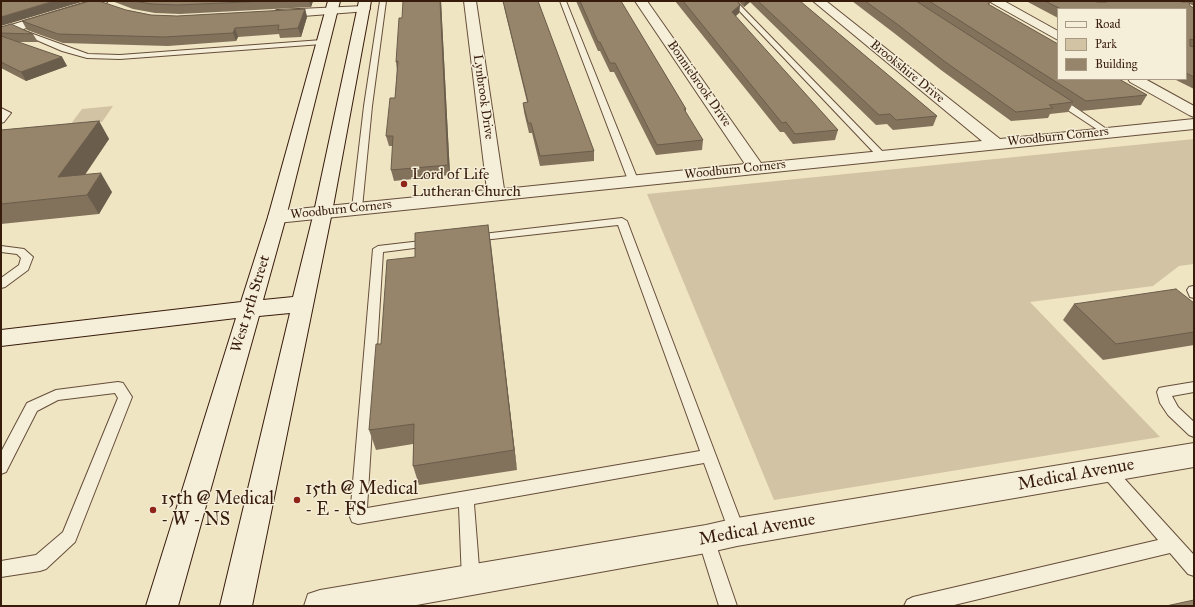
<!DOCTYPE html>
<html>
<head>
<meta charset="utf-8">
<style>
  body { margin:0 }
  #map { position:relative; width:1195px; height:607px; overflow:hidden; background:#f0e5c3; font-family:"IM FELL Great Primer",serif }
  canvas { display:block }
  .frame { position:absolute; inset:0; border:2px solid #371c0c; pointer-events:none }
  .legend { position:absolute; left:1057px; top:8px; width:130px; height:72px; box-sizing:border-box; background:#f5eed8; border:1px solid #a99a86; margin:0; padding:5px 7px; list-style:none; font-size:12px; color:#371c0c }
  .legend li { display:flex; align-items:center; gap:8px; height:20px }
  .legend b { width:20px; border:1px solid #a99a86 }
</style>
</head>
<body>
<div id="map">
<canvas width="1195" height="607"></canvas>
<div class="frame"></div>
<ul class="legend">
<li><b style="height:5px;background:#f5eed8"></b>Road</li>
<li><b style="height:11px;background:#d1c3a4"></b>Park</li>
<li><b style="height:11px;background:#97856b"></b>Building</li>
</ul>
</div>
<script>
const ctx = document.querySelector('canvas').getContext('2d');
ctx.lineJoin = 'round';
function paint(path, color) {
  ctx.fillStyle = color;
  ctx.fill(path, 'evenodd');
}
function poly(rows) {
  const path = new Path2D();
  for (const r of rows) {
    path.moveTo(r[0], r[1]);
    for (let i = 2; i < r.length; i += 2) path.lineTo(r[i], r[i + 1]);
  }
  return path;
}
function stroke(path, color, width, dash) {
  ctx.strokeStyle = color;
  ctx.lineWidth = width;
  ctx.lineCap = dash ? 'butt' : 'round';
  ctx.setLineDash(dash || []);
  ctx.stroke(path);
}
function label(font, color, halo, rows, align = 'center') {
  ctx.font = font + ' "IM FELL Great Primer",serif';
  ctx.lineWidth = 3;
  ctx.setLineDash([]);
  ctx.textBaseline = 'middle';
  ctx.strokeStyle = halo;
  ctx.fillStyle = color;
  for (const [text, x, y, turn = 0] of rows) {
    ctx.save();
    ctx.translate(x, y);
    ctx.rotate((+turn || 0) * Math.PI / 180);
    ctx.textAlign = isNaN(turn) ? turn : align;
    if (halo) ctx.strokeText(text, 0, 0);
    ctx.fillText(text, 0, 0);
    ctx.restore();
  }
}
paint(poly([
  [113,106,102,122,70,125,82,109],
  [1194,139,1194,264,1179,266,1153,286,1030,302,1160,437,774,500,647,194]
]), '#d1c3a4');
const lane = poly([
  [380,1,386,1,372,106,362,208,357,211,352,208,364,106,380,1],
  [560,1,566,1,638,180,636,182,633,183,628,180,560,1],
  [730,1,736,1,884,153,886,155,884,157,878,157,730,1],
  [18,30,22,30,88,54,120,55,322,40,325,42,322,44,120,59,87,58,62,51,18,32,18,30],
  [1054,97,1060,97,1111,132,1110,134,1104,134,1054,101,1054,97],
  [1,108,11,113,4,122,1,123,1,108],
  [622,218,627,221,745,532,743,537,737,540,731,537,704,463,474,504,480,580,477,586,471,589,465,586,462,580,459,507,358,524,352,522,350,517,373,249,378,246,430,240,435,243,430,246,383,252,367,508,700,451,618,225,474,241,469,238,474,235,622,218],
  [1,246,24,249,33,257,28,270,5,287,1,288,1,278,19,265,21,258,17,254,1,252,1,246],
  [1193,286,1194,286,1194,298,1190,297,1187,290,1189,287,1193,286],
  [118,382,123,383,132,397,75,542,46,569,40,571,1,577,1,561,36,555,63,532,118,398,115,393,58,400,37,411,6,472,1,474,1,452,27,403,56,390,118,382],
  [1194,382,1194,392,1172,396,1178,407,1194,422,1194,437,1189,435,1168,415,1160,403,1157,392,1159,388,1164,387,1194,382],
  [1107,463,1112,465,1194,555,1194,576,1188,574,1170,553,950,606,904,606,907,600,913,597,1158,540,1102,475,1099,470,1102,465,1107,463],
  [706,531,712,533,714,539,737,606,719,606,698,539,700,533,706,531]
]);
const street = poly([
  [90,1,108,1,106,3,1,36,1,28,90,1],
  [464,1,476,1,504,189,745,164,635,1,647,1,761,163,982,141,813,1,826,1,1000,139,1194,119,1194,129,277,223,270,221,268,217,270,213,277,211,487,190,464,1],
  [990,1,1004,1,1058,31,1058,40,992,3,990,1],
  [364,6,368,7,370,9,368,11,277,18,273,16,271,14,273,12,277,10,364,6],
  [1128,79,1145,79,1194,106,1194,117,1189,115,1130,82,1128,79],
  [1194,443,1194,467,737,546,706,553,411,606,304,606,308,594,320,590,706,525,737,518,1194,443]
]);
const secondary = poly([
  [328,1,340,1,286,217,263,300,293,297,314,212,359,1,371,1,332,212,252,606,220,606,290,313,259,316,178,606,146,606,236,318,1,346,1,330,241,302,268,217,328,1]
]);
stroke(lane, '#654e3a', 2);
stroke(street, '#654e3a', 2);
stroke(secondary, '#371c0c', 2);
paint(lane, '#f5eed8');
paint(street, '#f5eed8');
paint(secondary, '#f5eed8');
paint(poly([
  [112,1,313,1,311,7,180,14,155,13,133,9],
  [441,1,450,175,394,181,391,170,393,146,389,146,386,136,395,98,397,71,396,62,402,18],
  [503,1,538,1,594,151,594,161,540,166,532,133,529,133,524,112,523,103,527,102,505,11],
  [576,1,621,1,686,109,686,113,703,140,702,150,656,155,614,72,610,72,600,51,598,51],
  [675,1,737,1,740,5,739,13,735,16,838,130,835,140,793,144,784,132,780,132],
  [738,1,800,1,937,116,933,126,893,130,887,124,876,125,750,2,744,7],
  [852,1,991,1,989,5,1147,95,1141,105,1081,111,1072,105,1068,112,1050,114,1048,118,1011,121,941,70,894,33],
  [1026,1,1179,1,1182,2,1185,2,1183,1,1194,1,1194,6,1190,4,1190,6,1194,8,1194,89,1174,79,1186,79,1186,9,1058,9,1058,18],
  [305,9,307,17,301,37,280,38,279,34,238,37,236,41,168,46,63,43,27,30,22,21,126,10,151,15,177,16],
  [1,27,33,34,38,42,17,42,62,57,67,66,26,81,1,68],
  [99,121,109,139,85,175,112,192,99,214,1,224,1,130],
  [488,225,517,470,419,485,413,466,413,444,376,450,369,430,381,344,415,257],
  [1194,303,1194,345,1103,360,1063,320,1074,304]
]), '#82725c');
paint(poly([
  [54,1,85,1,1,26,1,17],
  [309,1,313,1,311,7],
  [440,1,441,1,450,175,448,165],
  [745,1,750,1,750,2,744,7],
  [740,5,739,13,731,21,732,12],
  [305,9,307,17,301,37,298,28],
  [235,28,238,37,236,41,233,33],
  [62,57,67,66,26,81,21,72],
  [99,121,109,139,70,196,58,177],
  [101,173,112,192,99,214,87,195],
  [488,225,491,244,517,470,514,450]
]), '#6a5d4b');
const building = poly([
  [1,1,54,1,1,17,1,1],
  [90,1,99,1,126,10,151,15,177,16,305,9,298,28,278,30,279,25,235,28,233,33,164,37,58,34,22,21,90,1],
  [133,1,268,1,177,5,152,4,133,1],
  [403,1,440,1,448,165,391,170,393,136,386,136,390,98,395,98,398,61,396,62,399,18,402,18,403,1],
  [503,1,538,1,594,151,540,156,531,123,528,123,523,103,528,102,503,1],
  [580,1,621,1,686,109,684,109,703,140,657,145,615,63,610,63,600,42,598,42,580,1],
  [683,1,737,1,740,5,732,12,838,130,795,134,786,122,782,123,683,1],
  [758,1,800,1,937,116,896,120,890,114,879,115,758,1],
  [865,1,916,1,1073,102,1049,105,1053,108,1016,112,944,61,897,24,865,1],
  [929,1,990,1,988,4,1058,44,1058,79,1119,79,1147,95,1086,101,929,1],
  [1045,1,1095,1,1097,2,1107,2,1107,1,1179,1,1182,2,1189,2,1190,6,1194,8,1194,40,1190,39,1190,46,1194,47,1194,77,1186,73,1186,9,1061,9,1045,1],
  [11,24,33,34,1,33,1,27,11,24],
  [1,36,62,57,21,72,1,62,1,36],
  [99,121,58,177,101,173,87,195,1,204,1,130,99,121],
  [488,225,514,450,413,466,414,424,369,430,376,344,381,344,387,260,415,257,415,233,488,225],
  [1176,289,1194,303,1194,332,1116,344,1074,304,1176,289],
  [1194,600,1194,606,1166,606,1194,600]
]);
paint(building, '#97856b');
stroke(building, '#6a5d4b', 1);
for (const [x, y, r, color] of [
  [404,184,4,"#8f2418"],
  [297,500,4,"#8f2418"],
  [153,510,4,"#8f2418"]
]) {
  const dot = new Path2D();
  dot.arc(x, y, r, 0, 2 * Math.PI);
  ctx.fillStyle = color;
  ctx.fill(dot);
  stroke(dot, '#f5eed8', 1.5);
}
label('13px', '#371c0c', '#f5eed8', [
  ["Brookshire Drive",907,72,39],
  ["Bonniebrook Drive",699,84,55],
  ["Lynbrook Drive",483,97,82],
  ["Woodburn Corners",1058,137,-6],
  ["Woodburn Corners",735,170,-6],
  ["Woodburn Corners",341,210,-6]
]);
label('15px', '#371c0c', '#f5eed8', [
  ["Lord of Life",412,175],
  ["Lutheran Church",412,192]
], 'left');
label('15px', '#371c0c', '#f5eed8', [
  ["West 15th Street",251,304,-73]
]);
label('18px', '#371c0c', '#f5eed8', [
  ["Medical Avenue",1076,475,-10],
  ["Medical Avenue",757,530,-10]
]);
label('18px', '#371c0c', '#f5eed8', [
  ["15th @ Medical",305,490],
  ["- E - FS",305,511],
  ["15th @ Medical",161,500],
  ["- W - NS",161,521]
], 'left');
</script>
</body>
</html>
